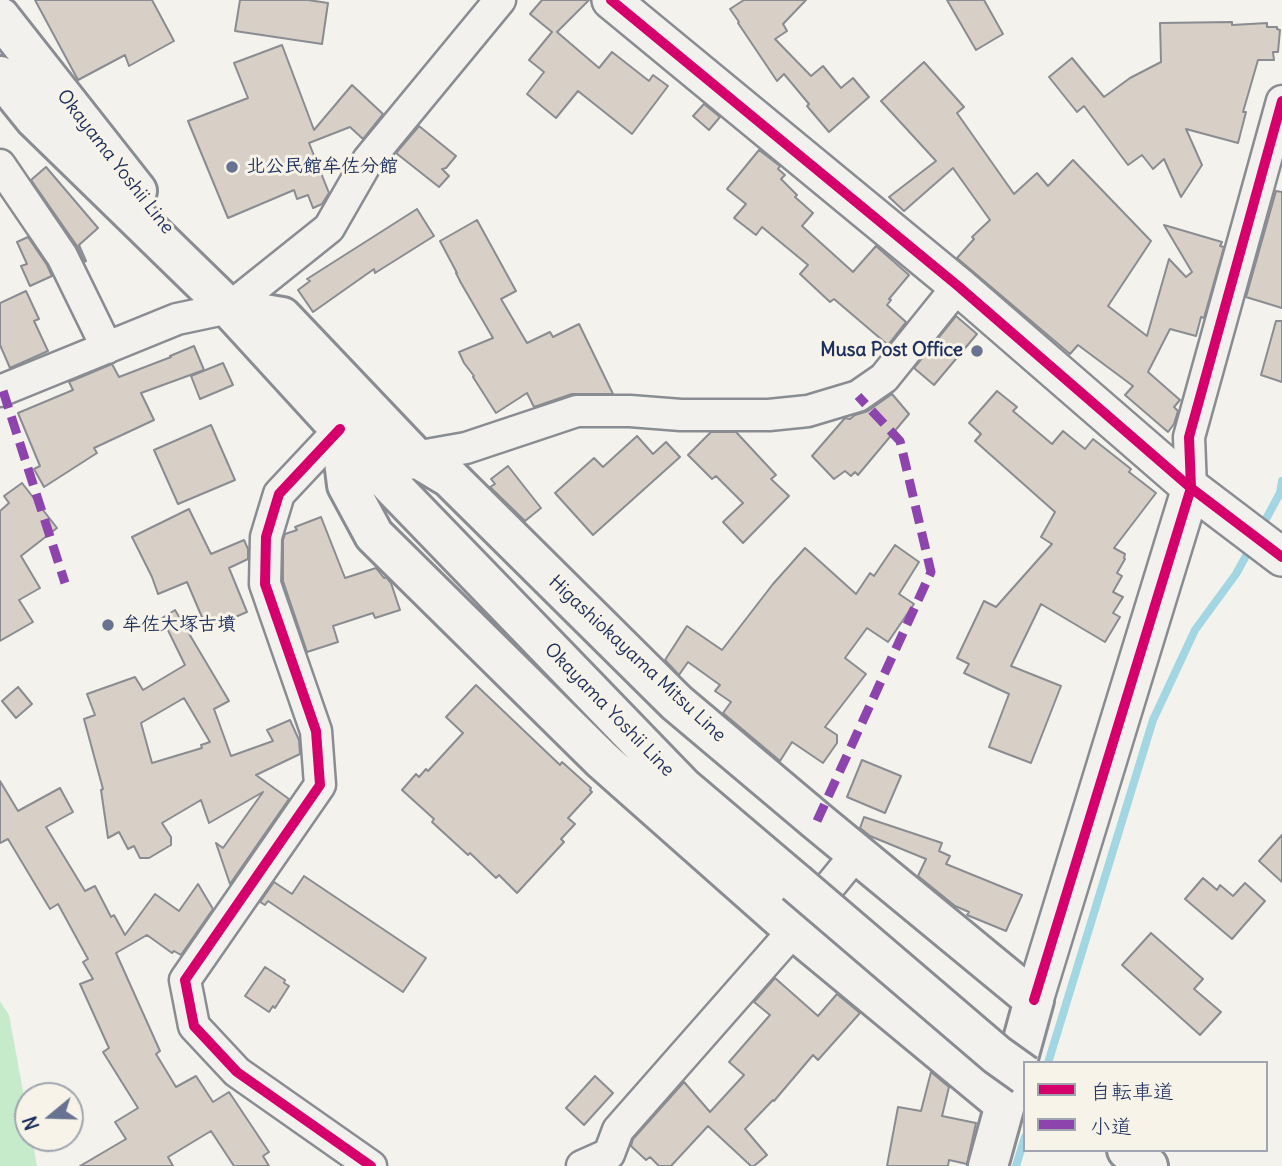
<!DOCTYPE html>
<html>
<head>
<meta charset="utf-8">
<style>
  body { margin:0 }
  #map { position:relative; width:1282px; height:1166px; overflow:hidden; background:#f4f2ec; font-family:Delius,"Klee One",sans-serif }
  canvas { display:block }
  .legend { position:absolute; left:1023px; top:1061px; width:245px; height:91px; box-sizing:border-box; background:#f7f3e8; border:2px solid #9fa5b1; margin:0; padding:9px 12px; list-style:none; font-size:21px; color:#1b2f5e }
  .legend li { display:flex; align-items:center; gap:14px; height:35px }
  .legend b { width:35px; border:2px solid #9fa5b1 }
  .north { position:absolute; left:14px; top:1082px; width:70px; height:70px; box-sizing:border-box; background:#f7f3e8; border:2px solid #9fa5b1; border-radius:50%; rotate:251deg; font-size:19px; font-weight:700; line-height:28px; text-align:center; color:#1b2f5e }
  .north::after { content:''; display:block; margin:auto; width:24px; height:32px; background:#677390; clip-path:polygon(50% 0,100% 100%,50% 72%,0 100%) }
</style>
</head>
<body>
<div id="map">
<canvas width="1282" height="1166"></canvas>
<ul class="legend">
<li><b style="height:9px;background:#d6006c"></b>自転車道</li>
<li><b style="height:9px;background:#8e44ad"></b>小道</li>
</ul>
<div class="north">N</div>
</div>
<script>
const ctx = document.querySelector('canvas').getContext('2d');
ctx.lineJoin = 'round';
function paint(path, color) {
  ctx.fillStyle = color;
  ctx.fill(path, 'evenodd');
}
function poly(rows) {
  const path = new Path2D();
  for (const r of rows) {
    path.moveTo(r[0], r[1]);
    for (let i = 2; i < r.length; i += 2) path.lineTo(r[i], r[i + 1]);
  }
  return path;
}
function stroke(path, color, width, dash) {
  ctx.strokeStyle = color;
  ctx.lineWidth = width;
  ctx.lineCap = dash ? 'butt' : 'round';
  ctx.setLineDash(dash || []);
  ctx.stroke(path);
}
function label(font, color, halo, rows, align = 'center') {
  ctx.font = font + ' Delius,"Klee One",sans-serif';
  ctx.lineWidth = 6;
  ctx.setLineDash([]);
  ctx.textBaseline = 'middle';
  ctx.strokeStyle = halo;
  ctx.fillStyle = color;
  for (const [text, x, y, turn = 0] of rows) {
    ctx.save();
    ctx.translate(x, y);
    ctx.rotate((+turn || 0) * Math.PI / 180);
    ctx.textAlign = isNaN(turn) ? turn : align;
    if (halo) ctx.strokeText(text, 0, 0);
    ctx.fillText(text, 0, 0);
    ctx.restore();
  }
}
paint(poly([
  [0,1001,9,1015,28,1118,28,1138,32,1138,37,1166,0,1166]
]), '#c6ebcb');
stroke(poly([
  [1260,530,1280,493,1282,481],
  [1048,1063,1153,720,1195,630,1236,574,1252,545],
  [1016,1166,1025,1137]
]), '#a1d6e2', 8);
const building = poly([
  [35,0,152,0,174,41,129,66,125,55,78,80,35,0],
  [240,0,308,0,328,3,322,44,235,31,240,0],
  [542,0,589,0,557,32,599,68,612,52,649,81,653,75,668,86,632,134,578,91,556,118,527,94,544,72,529,60,552,32,530,14,542,0],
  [744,0,806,0,783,24,787,31,775,39,811,76,823,66,841,88,853,78,869,97,829,132,807,106,809,104,784,74,777,81,738,23,739,22,730,9,744,0],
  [947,0,984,0,1003,34,976,50,947,0],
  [1232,22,1232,25,1267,23,1267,27,1277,27,1277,29,1280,30,1278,52,1273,52,1274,60,1258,60,1243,112,1246,112,1238,143,1186,129,1202,165,1181,197,1164,159,1153,169,1142,155,1128,165,1084,106,1077,112,1049,77,1072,58,1104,97,1130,78,1161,62,1160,23,1232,22],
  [282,45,314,130,352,85,383,114,363,139,350,127,309,143,329,193,322,204,313,208,308,195,297,199,294,190,228,218,188,121,248,98,234,63,282,45],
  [924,62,964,107,957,113,1014,194,1037,173,1048,186,1073,160,1151,241,1108,306,1147,336,1169,259,1186,277,1192,272,1164,225,1222,242,1220,246,1224,247,1204,318,1201,317,1196,336,1170,329,1148,372,1180,400,1174,407,1178,411,1174,424,1168,432,1125,395,1133,386,1078,345,1070,354,957,258,974,239,972,237,990,220,953,168,904,211,889,197,936,161,881,101,924,62],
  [704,104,720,117,709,130,693,116,704,104],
  [419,126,456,156,446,168,442,169,449,176,439,187,396,153,419,126],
  [759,150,780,166,778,169,785,175,781,179,797,195,795,197,813,213,802,226,853,272,876,246,909,275,889,299,891,300,887,305,906,322,888,345,834,299,830,302,800,274,808,265,762,227,756,235,734,218,746,204,727,189,759,150],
  [46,167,98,228,79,245,86,261,84,262,77,246,31,180,46,167],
  [1276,191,1282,192,1282,308,1246,297,1276,191],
  [417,209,434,236,375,273,374,269,313,312,298,290,310,281,307,279,417,209],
  [477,220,516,291,501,299,527,343,550,332,553,337,579,324,613,394,572,394,534,407,527,393,496,413,473,377,474,376,464,363,459,352,493,338,461,283,456,273,457,273,440,241,477,220],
  [28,237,47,265,52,276,30,286,21,266,27,264,17,242,28,237],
  [26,291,39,319,34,321,48,351,10,368,0,345,0,303,26,291],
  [956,316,977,334,934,385,914,368,956,316],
  [1276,321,1282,321,1282,382,1261,375,1276,321],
  [194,346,204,370,141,393,154,420,94,448,97,453,44,487,34,469,40,466,18,413,73,390,69,382,112,364,119,377,171,357,170,356,194,346],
  [223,363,233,385,200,399,191,376,223,363],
  [997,391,1017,407,1013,411,1052,444,1063,431,1085,449,1093,439,1131,469,1129,472,1156,493,1114,548,1125,554,1124,558,1125,559,1117,573,1122,576,1113,592,1123,597,1113,613,1120,617,1105,642,1041,604,1011,666,1061,686,1031,763,989,747,1009,694,964,673,969,664,957,658,984,601,996,607,1052,544,1041,537,1055,512,975,441,981,434,969,423,997,391],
  [892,394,909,414,858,475,855,472,851,476,845,471,834,479,812,456,845,418,850,419,855,415,868,411,892,394],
  [211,425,235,480,178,504,154,450,211,425],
  [711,432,736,432,776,475,771,479,789,496,743,543,723,522,743,503,716,476,712,479,688,455,711,432],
  [637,436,653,454,666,442,680,457,593,535,555,493,594,458,603,467,637,436],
  [508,466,541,508,525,521,490,487,495,484,491,479,508,466],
  [22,483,57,528,21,556,40,588,19,600,33,622,0,641,0,511,9,503,4,496,22,483],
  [189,509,211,554,244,540,248,549,248,559,229,568,247,612,207,629,187,582,158,594,152,577,132,537,189,509],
  [321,517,345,578,376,568,384,578,386,577,391,583,400,610,375,618,373,613,333,626,338,642,307,652,283,581,283,540,285,534,297,530,295,527,321,517],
  [895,545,919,562,899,594,914,604,888,642,867,628,845,658,866,674,825,727,837,735,837,743,823,763,792,742,780,761,723,713,731,702,715,691,720,685,688,662,679,675,665,660,687,626,722,650,773,584,805,548,856,594,870,573,874,576,895,545],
  [175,610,229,701,214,709,231,756,273,741,267,730,290,720,299,740,300,754,256,775,289,799,230,884,216,843,223,848,263,792,209,823,201,800,162,823,171,837,171,845,149,858,140,858,134,846,128,849,119,832,108,838,101,790,103,789,84,719,95,715,87,694,135,677,143,690,185,665,162,618,175,610],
  [184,698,210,742,201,745,202,748,152,763,141,723,184,698],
  [476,685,560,765,562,762,591,788,590,790,592,792,568,818,575,824,561,839,564,842,517,893,499,875,496,878,470,853,468,855,432,822,434,819,402,790,416,774,419,777,426,769,428,771,463,733,446,717,476,685],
  [18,687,32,704,16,718,2,701,18,687],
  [862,760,901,776,885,813,847,797,862,760],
  [0,781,18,811,60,788,73,812,46,827,85,891,95,886,111,917,114,915,125,935,155,894,179,911,198,884,213,909,181,955,174,951,172,953,147,935,116,953,160,1051,156,1054,176,1087,196,1076,213,1102,229,1092,269,1152,263,1156,269,1166,234,1166,211,1131,168,1157,173,1166,80,1166,126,1139,115,1122,138,1108,103,1052,109,1048,80,984,93,979,83,962,88,959,58,904,50,909,8,839,0,843,0,781],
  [864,817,942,843,939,851,950,856,946,864,1022,895,1006,931,967,915,969,912,955,906,918,876,926,859,870,836,860,828,864,817],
  [1282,835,1282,882,1259,861,1282,835],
  [304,876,426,958,403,992,268,901,265,905,260,902,274,882,292,894,304,876],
  [1203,878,1217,890,1220,885,1233,896,1245,883,1265,901,1232,939,1185,899,1203,878],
  [1151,933,1203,979,1194,989,1221,1012,1200,1035,1122,965,1151,933],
  [265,967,285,980,284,983,289,986,275,1008,273,1006,269,1012,245,996,265,967],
  [775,978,818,1016,837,994,860,1013,818,1060,813,1055,774,1101,773,1100,745,1129,767,1155,754,1166,751,1166,708,1126,671,1166,659,1166,650,1157,646,1160,631,1146,633,1139,684,1082,710,1112,744,1075,729,1062,770,1015,754,1002,775,978],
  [931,1072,949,1087,942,1116,976,1123,967,1164,949,1160,948,1166,887,1166,898,1107,921,1111,931,1072],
  [595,1076,613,1093,584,1125,566,1108,595,1076]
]);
paint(building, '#d8cfc6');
stroke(building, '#898c92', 2);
const minor = poly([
  [0,165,62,256,107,348],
  [0,391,177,319,229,308,329,228,368,160,500,0],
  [340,429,279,494,266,537,265,584,316,731,320,785,185,980,194,1026,237,1072,371,1166],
  [409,464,415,457,466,448,577,411,630,411,681,415,769,415,808,411,858,396,884,378,958,286],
  [1191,488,1189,437,1282,101],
  [582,1166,609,1154,618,1130,794,930,857,853]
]);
const tertiary = poly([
  [611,0,958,286,1191,488,1282,557],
  [1034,1000,1191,488]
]);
const primary = poly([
  [0,17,137,191],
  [0,76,35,119,229,308,391,485,683,787,796,883],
  [229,308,282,317,415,457,450,478,677,703,817,821,1034,1000,988,1166],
  [340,429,347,485,374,535,602,760,794,930,1004,1104],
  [1127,1150,1148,1166]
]);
stroke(minor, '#898c92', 35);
stroke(tertiary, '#898c92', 42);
stroke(primary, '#898c92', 44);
stroke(minor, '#f2f1ed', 30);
stroke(tertiary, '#f2f1ed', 37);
stroke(primary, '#f2f1ed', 38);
const primaryBridge = poly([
  [796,883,997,1055,1025,1075]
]);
stroke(primaryBridge, '#898c92', 44, []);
stroke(primaryBridge, '#f2f1ed', 38);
stroke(poly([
  [3,391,65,583],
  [817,821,931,572,900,441,858,396]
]), '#8e44ad', 9, [18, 9]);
stroke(poly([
  [611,0,958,286,1191,488,1282,557],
  [340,429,279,494,266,537,265,584,316,731,320,785,185,980,194,1026,237,1072,371,1166],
  [1034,1000,1191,488,1189,437,1282,101]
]), '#d6006c', 10);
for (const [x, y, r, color] of [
  [232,167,7,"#677390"],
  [977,351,7,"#677390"],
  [108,625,7,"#677390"]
]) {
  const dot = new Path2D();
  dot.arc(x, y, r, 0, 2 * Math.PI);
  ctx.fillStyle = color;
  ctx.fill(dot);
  stroke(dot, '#f7f3e8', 2.5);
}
label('19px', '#1b2f5e', '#f7f3e8', [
  ["Okayama Yoshii Line",115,162,52],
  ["Higashiokayama Mitsu Line",637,659,43],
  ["Okayama Yoshii Line",609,710,46]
]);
label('bold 19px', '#1b2f5e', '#f7f3e8', [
  ["北公民館牟佐分館",246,167],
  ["Musa Post Office",963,351,"right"],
  ["牟佐大塚古墳",122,625]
], 'left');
</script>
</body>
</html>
